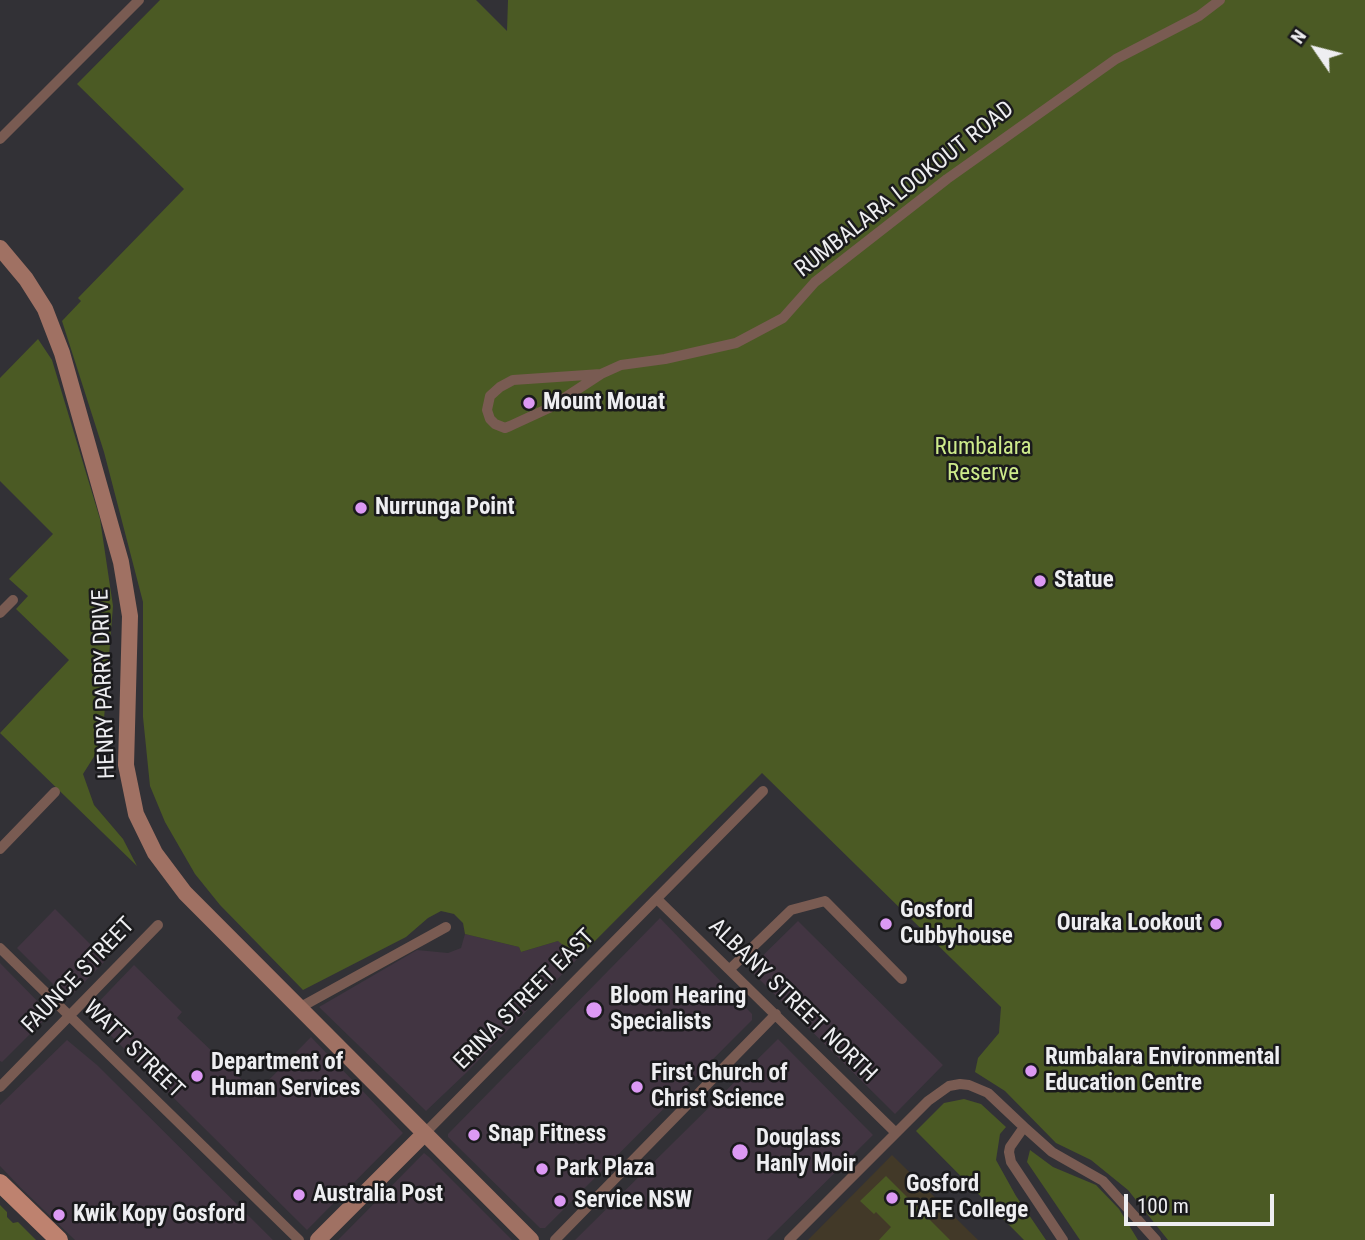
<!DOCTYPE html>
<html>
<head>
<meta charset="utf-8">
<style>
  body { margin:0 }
  #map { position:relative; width:1365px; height:1240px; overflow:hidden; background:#323136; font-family:"Roboto Condensed",sans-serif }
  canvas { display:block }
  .north { position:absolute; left:1281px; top:14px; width:70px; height:70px; -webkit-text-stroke:5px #1a1a1c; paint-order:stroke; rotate:305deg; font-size:19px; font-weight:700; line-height:28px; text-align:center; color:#eeeef1 }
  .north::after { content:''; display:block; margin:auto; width:24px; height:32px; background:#eeeef1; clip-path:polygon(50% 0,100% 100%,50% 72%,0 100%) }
  .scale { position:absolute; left:1124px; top:1194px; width:150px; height:32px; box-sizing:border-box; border:4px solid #eeeef1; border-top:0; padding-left:9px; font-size:21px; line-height:24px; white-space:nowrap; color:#eeeef1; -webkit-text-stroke:5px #1a1a1c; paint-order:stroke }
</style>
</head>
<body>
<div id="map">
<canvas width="1365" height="1240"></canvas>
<div class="north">N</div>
<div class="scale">100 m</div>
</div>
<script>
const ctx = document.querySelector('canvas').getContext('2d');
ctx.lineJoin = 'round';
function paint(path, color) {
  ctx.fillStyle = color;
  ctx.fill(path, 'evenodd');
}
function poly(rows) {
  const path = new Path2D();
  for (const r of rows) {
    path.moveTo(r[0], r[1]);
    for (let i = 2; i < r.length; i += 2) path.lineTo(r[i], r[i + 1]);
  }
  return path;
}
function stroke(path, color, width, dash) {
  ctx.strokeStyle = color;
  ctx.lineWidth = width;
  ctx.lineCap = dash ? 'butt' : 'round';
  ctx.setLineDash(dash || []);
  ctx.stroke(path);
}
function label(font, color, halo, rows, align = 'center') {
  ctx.font = font + ' "Roboto Condensed",sans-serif';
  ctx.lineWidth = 5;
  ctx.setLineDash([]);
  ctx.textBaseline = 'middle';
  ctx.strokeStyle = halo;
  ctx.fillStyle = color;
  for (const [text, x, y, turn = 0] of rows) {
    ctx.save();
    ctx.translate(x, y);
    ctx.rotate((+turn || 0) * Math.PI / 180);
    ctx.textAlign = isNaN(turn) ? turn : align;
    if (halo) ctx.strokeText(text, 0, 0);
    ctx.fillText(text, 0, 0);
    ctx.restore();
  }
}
paint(poly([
  [55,909,106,960,68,999,17,948],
  [660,918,752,1014,752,1020,545,1228,540,1228,448,1137,448,1134],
  [798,921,943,1065,895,1114,749,969],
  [465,934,519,947,521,952,558,941,579,943,587,949,466,1073,426,1111,319,1007,417,950,448,953,461,948],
  [0,963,50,1014,2,1062,0,1061],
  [134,965,182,1012,177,1018,256,1093,311,1037,403,1133,307,1230,88,1013],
  [778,1039,873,1135,767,1240,575,1240],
  [67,1040,97,1065,273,1240,75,1240,21,1188,0,1166,0,1105],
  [424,1153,429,1157,512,1240,338,1240]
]), '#423542');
paint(poly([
  [892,1155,978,1240,808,1240]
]), '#423928');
paint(poly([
  [160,0,476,0,507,31,508,0,1365,0,1365,1240,1168,1240,1128,1190,1091,1160,1056,1143,1005,1091,975,1072,978,1058,999,1033,1001,1007,762,773,587,949,579,943,570,951,558,941,521,952,519,947,465,934,463,923,454,914,441,911,428,918,406,937,303,990,220,905,195,874,165,822,150,786,143,717,143,602,104,452,62,321,81,301,78,298,184,189,77,84],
  [38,339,52,360,100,519,113,606,102,744,83,774,94,805,123,839,137,866,0,733,69,660,16,609,28,596,9,579,53,534,0,481,0,378],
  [964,1099,981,1104,1006,1127,1000,1134,996,1160,1016,1196,1046,1240,1024,1240,916,1131,944,1103],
  [1030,1150,1053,1167,1096,1185,1119,1209,1138,1240,1080,1240,1027,1162],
  [886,1176,950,1240,879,1240,891,1227,876,1212,874,1214,860,1201],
  [0,1205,7,1212,7,1217,13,1223,18,1222,36,1240,0,1240]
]), '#4b5a24');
stroke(poly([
  [0,139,139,0],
  [601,374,549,408,510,426,505,428,495,424,490,419,487,410,490,396,500,387,513,380,601,374,621,365,665,359,736,343,783,318,815,282,947,179,1116,59,1199,16,1220,0],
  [0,613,13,600],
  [0,849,55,792],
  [657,899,896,1133],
  [0,948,299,1240],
  [730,969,791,910,825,901,902,979],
  [299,1008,446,927],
  [0,1087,158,925],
  [424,1134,763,791],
  [555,1240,776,1014],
  [789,1240,928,1101,949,1086,960,1084,969,1085,988,1093,1024,1127],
  [1063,1240,1011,1162,1009,1152,1010,1147,1024,1127,1052,1152,1103,1181,1156,1240]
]), '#795b52', 10);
stroke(poly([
  [0,248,26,279,45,309,62,353,121,562,130,616,126,765,136,814,155,853,185,893,531,1240],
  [318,1240,424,1134]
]), '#a07163', 16);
stroke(poly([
  [0,1183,59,1240]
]), '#be826f', 18);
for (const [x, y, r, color] of [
  [529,403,7,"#dc99f4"],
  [361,508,7,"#dc99f4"],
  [1040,581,7,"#dc99f4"],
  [886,924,7,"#dc99f4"],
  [1216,924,7,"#dc99f4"],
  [594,1010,9,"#dc99f4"],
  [1031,1071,7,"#dc99f4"],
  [197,1076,7,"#dc99f4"],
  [637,1087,7,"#dc99f4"],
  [474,1135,7,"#dc99f4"],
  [740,1152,9,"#dc99f4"],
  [542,1169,7,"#dc99f4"],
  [299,1195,7,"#dc99f4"],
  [892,1198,7,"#dc99f4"],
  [560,1201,7,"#dc99f4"],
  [59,1215,7,"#dc99f4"]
]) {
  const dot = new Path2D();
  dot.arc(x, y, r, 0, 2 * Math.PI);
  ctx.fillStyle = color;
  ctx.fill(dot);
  stroke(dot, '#1a1a1c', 2.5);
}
label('23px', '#eeeef1', '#1a1a1c', [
  ["RUMBALARA LOOKOUT ROAD",905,190,-38],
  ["HENRY PARRY DRIVE",105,684,-92],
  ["FAUNCE STREET",79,976,-46],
  ["ERINA STREET EAST",525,1000,-45],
  ["ALBANY STREET NORTH",792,1001,44],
  ["WATT STREET",133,1050,44]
]);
label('bold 23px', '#eeeef1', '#1a1a1c', [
  ["Mount Mouat",543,403],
  ["Nurrunga Point",375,508],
  ["Statue",1054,581],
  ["Gosford",900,911],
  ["Cubbyhouse",900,937],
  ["Ouraka Lookout",1202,924,"right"],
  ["Bloom Hearing",610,997],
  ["Specialists",610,1023],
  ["Rumbalara Environmental",1045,1058],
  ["Education Centre",1045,1084],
  ["Department of",211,1063],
  ["Human Services",211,1089],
  ["First Church of",651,1074],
  ["Christ Science",651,1100],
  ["Snap Fitness",488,1135],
  ["Douglass",756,1139],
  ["Hanly Moir",756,1165],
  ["Park Plaza",556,1169],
  ["Gosford",906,1185],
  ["TAFE College",906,1211],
  ["Australia Post",313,1195],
  ["Service NSW",574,1201],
  ["Kwik Kopy Gosford",73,1215]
], 'left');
label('23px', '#cdea8b', '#1a1a1c', [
  ["Rumbalara",983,448],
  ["Reserve",983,474]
]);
</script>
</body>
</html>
